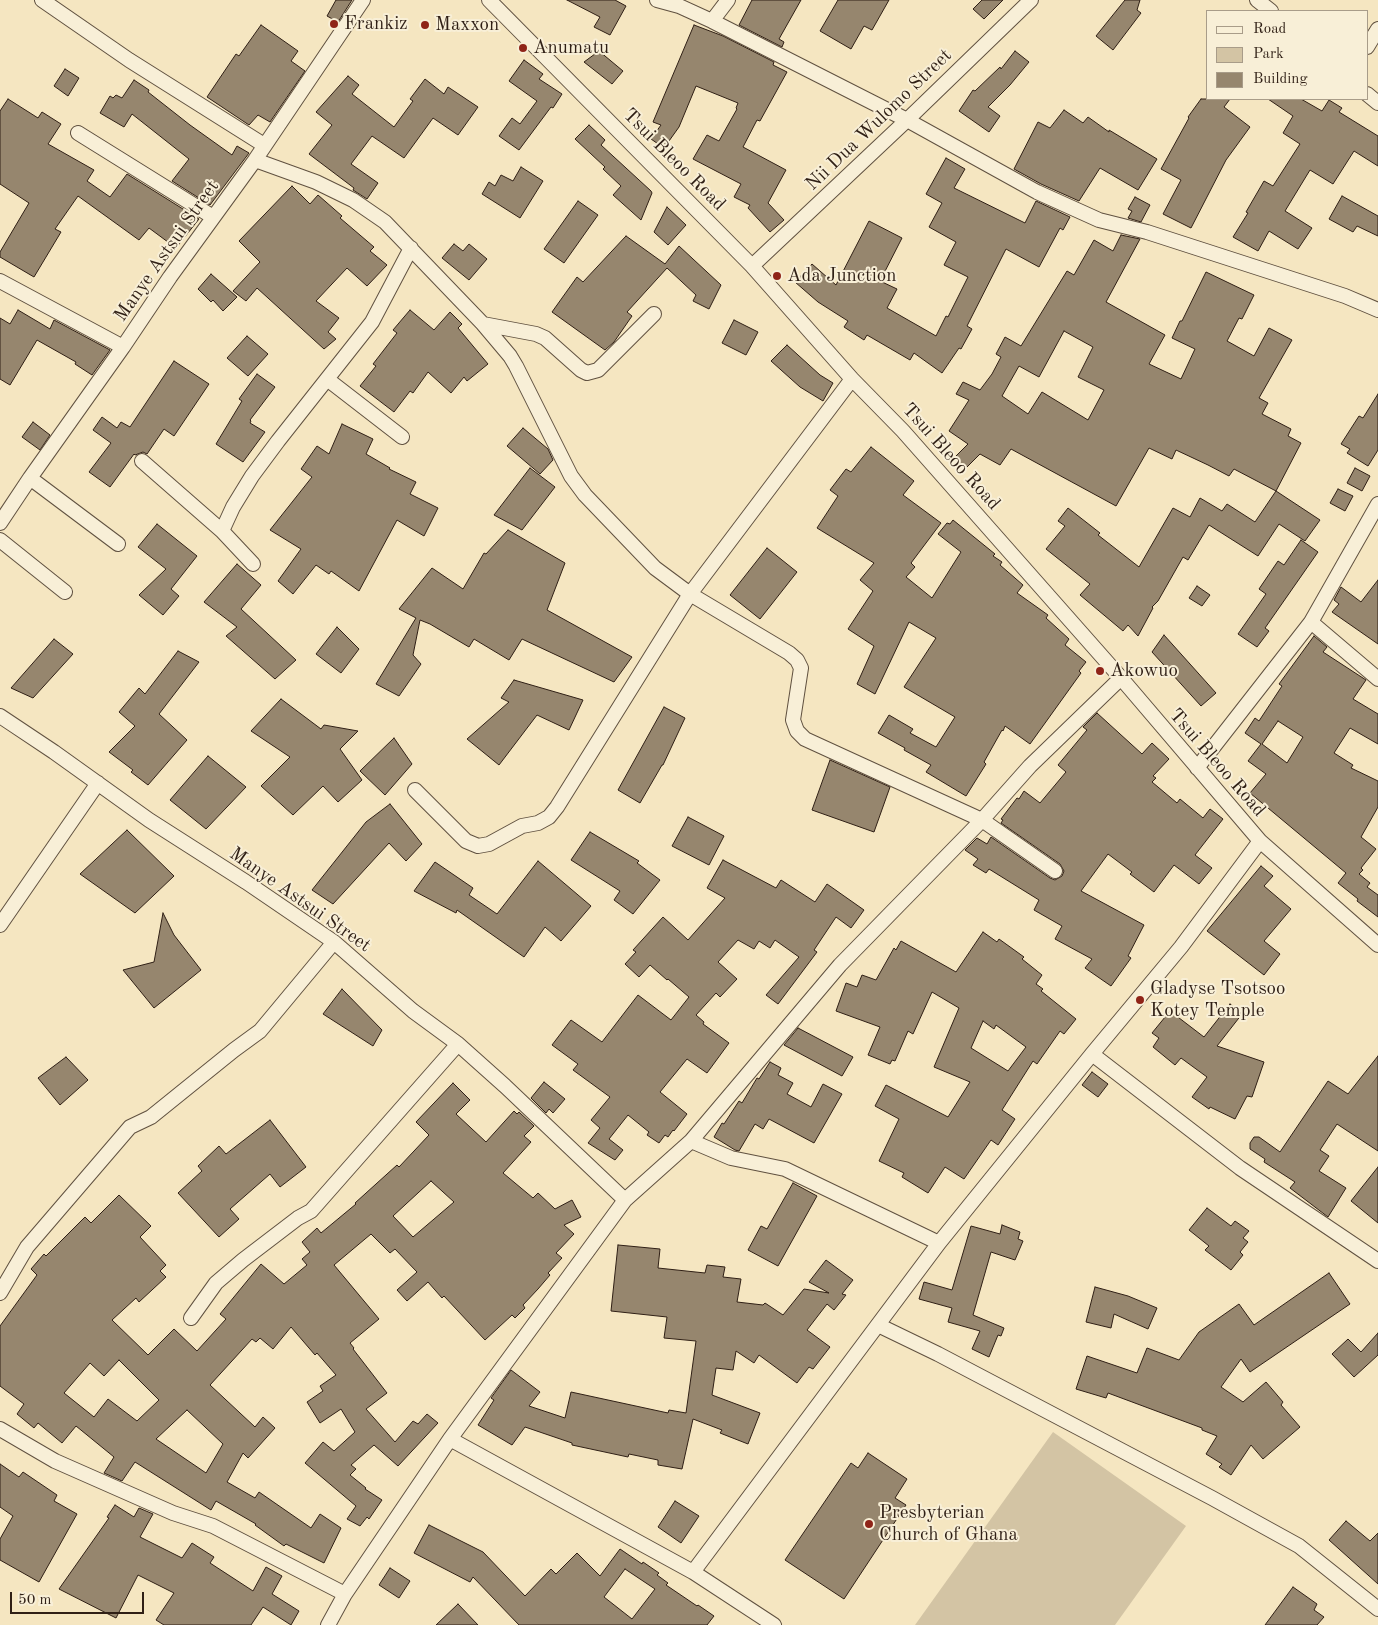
<!DOCTYPE html>
<html>
<head>
<meta charset="utf-8">
<style>
  body { margin:0 }
  #map { position:relative; width:1378px; height:1625px; overflow:hidden; background:#f5e6c1; font-family:"Old Standard TT",serif }
  canvas { display:block }
  .legend { position:absolute; left:1206px; top:10px; width:162px; height:90px; box-sizing:border-box; background:#f8efd7; border:1px solid #a89c89; margin:0; padding:6px 9px; list-style:none; font-size:15px; color:#2f1f15 }
  .legend li { display:flex; align-items:center; gap:10px; height:25px }
  .legend b { width:25px; border:1px solid #a89c89 }
  .scale { position:absolute; left:10px; top:1592px; width:134px; height:22px; box-sizing:border-box; border:2px solid #2f1f15; border-top:0; padding-left:6px; font-size:15px; line-height:18px; white-space:nowrap; color:#2f1f15; -webkit-text-stroke:4px #f8efd7; paint-order:stroke }
</style>
</head>
<body>
<div id="map">
<canvas width="1378" height="1625"></canvas>
<ul class="legend">
<li><b style="height:6px;background:#f8efd7"></b>Road</li>
<li><b style="height:14px;background:#d3c4a4"></b>Park</li>
<li><b style="height:14px;background:#96866e"></b>Building</li>
</ul>
<div class="scale">50 m</div>
</div>
<script>
const ctx = document.querySelector('canvas').getContext('2d');
ctx.lineJoin = 'round';
function paint(path, color) {
  ctx.fillStyle = color;
  ctx.fill(path, 'evenodd');
}
function poly(rows) {
  const path = new Path2D();
  for (const r of rows) {
    path.moveTo(r[0], r[1]);
    for (let i = 2; i < r.length; i += 2) path.lineTo(r[i], r[i + 1]);
  }
  return path;
}
function stroke(path, color, width, dash) {
  ctx.strokeStyle = color;
  ctx.lineWidth = width;
  ctx.lineCap = dash ? 'butt' : 'round';
  ctx.setLineDash(dash || []);
  ctx.stroke(path);
}
function label(font, color, halo, rows, align = 'center') {
  ctx.font = font + ' "Old Standard TT",serif';
  ctx.lineWidth = 4;
  ctx.setLineDash([]);
  ctx.textBaseline = 'middle';
  ctx.strokeStyle = halo;
  ctx.fillStyle = color;
  for (const [text, x, y, turn = 0] of rows) {
    ctx.save();
    ctx.translate(x, y);
    ctx.rotate((+turn || 0) * Math.PI / 180);
    ctx.textAlign = isNaN(turn) ? turn : align;
    if (halo) ctx.strokeText(text, 0, 0);
    ctx.fillText(text, 0, 0);
    ctx.restore();
  }
}
paint(poly([
  [1053,1432,1186,1526,1115,1625,915,1625]
]), '#d3c4a4');
const building = poly([
  [336,0,352,0,338,22,327,16,336,0],
  [567,0,615,0,626,6,610,35,594,27,600,17,567,0],
  [752,0,801,0,779,39,784,42,782,47,739,25,752,0],
  [838,0,889,0,872,30,864,26,851,49,820,31,838,0],
  [982,0,1003,0,984,19,973,9,982,0],
  [1125,0,1140,0,1137,10,1141,13,1113,50,1096,36,1125,0],
  [261,25,298,51,291,61,305,71,270,122,258,115,249,125,207,97,236,54,239,56,261,25],
  [694,25,723,36,774,62,773,65,787,72,760,121,757,120,743,147,786,170,768,203,784,220,770,232,748,208,750,205,734,197,741,184,693,159,707,135,719,141,737,109,736,108,738,103,696,86,679,127,664,148,651,139,661,125,653,122,694,25],
  [599,51,623,71,612,84,584,62,599,51],
  [1015,51,1029,62,1010,85,988,107,1000,116,989,132,959,111,973,90,975,91,1000,67,1001,69,1015,51],
  [524,60,543,74,539,79,562,94,553,108,551,107,519,150,499,136,512,118,520,124,537,101,509,81,524,60],
  [65,69,79,78,68,96,54,86,65,69],
  [348,76,359,85,352,94,394,127,413,101,410,99,425,79,444,94,448,87,478,107,458,135,433,118,404,158,372,136,351,164,378,183,367,199,353,190,354,188,309,154,332,125,316,112,348,76],
  [134,80,149,90,148,92,190,125,232,155,237,146,249,153,210,205,172,181,189,159,132,114,124,127,100,113,110,96,113,98,116,95,122,98,134,80],
  [8,99,38,118,42,112,61,124,48,144,94,170,87,181,110,197,127,174,199,219,176,248,149,228,139,240,78,196,55,229,61,232,34,277,0,257,0,252,29,203,0,184,0,111,8,99],
  [1201,99,1230,99,1224,107,1250,127,1226,160,1191,228,1163,214,1181,180,1161,169,1189,118,1188,117,1201,99],
  [1268,99,1301,99,1322,111,1329,100,1342,108,1339,112,1378,136,1378,166,1354,151,1333,184,1310,170,1285,211,1312,228,1298,249,1269,231,1258,251,1233,237,1248,213,1246,212,1264,181,1273,186,1300,144,1283,133,1293,116,1268,99],
  [1064,110,1083,123,1088,117,1109,132,1109,130,1157,159,1138,190,1100,168,1079,201,1041,184,1014,169,1038,122,1050,128,1064,110],
  [589,125,605,140,601,145,651,191,652,193,641,220,613,195,621,186,603,169,605,167,575,139,589,125],
  [946,158,965,169,954,188,1025,223,1036,201,1070,217,1063,230,1060,228,1039,267,1006,249,967,326,972,329,961,349,959,348,942,373,914,353,910,360,867,335,864,340,844,327,848,321,818,302,795,282,812,264,836,285,869,221,902,238,880,281,897,289,887,308,936,336,946,316,948,317,968,277,944,265,956,242,929,227,942,203,926,194,946,158],
  [521,167,543,181,520,218,482,194,489,182,495,186,501,175,513,181,521,167],
  [292,186,310,204,318,195,342,216,340,218,374,247,370,251,387,265,367,286,347,268,316,301,339,318,328,332,336,339,324,349,257,288,246,301,233,291,260,262,239,241,292,186],
  [1342,196,1378,216,1378,236,1357,226,1353,232,1329,219,1342,196],
  [1135,197,1150,205,1141,222,1128,218,1132,211,1128,209,1135,197],
  [578,201,598,215,564,263,544,249,578,201],
  [667,207,686,225,668,245,654,232,667,207],
  [1121,235,1140,239,1106,302,1165,335,1149,364,1181,379,1195,349,1172,338,1180,321,1182,321,1206,272,1254,295,1242,319,1239,318,1227,341,1254,356,1269,328,1292,340,1259,398,1268,403,1262,414,1291,429,1288,436,1301,443,1276,491,1320,520,1305,541,1279,524,1258,556,1209,525,1188,560,1183,557,1158,601,1152,607,1153,608,1138,636,1128,625,1123,631,1080,595,1090,584,1046,549,1065,526,1058,521,1068,508,1100,533,1098,535,1139,567,1173,508,1190,517,1200,498,1222,511,1227,504,1255,522,1276,491,1234,469,1229,476,1208,465,1176,450,1172,459,1149,448,1116,506,1011,449,1000,465,980,454,965,469,954,458,968,444,949,431,969,400,956,394,963,382,980,390,992,374,1001,357,996,354,1005,337,1021,346,1067,271,1074,275,1094,240,1113,251,1121,235],
  [1064,331,1093,347,1078,377,1104,390,1088,420,1042,392,1028,414,1002,396,1019,366,1039,377,1064,331],
  [626,236,665,264,679,246,721,285,709,309,693,301,696,295,667,268,627,312,632,316,614,342,605,350,552,312,577,277,583,282,626,236],
  [454,244,463,251,469,244,487,259,469,280,442,258,454,244],
  [211,274,237,297,223,311,213,300,211,302,198,289,211,274],
  [18,310,50,329,54,320,110,350,92,375,75,364,76,362,37,340,10,385,0,379,0,318,10,324,18,310],
  [410,310,434,330,450,312,462,324,458,328,488,364,467,381,464,377,451,393,428,372,413,393,410,391,394,412,360,386,376,366,373,364,397,333,393,330,410,310],
  [734,320,758,332,746,355,722,343,734,320],
  [247,336,268,354,248,376,227,358,247,336],
  [787,345,820,375,833,383,823,401,800,387,771,361,787,345],
  [174,361,209,384,174,436,164,429,147,454,143,452,135,455,134,454,110,487,89,472,111,443,93,430,102,417,117,428,121,422,130,427,174,361],
  [257,374,275,387,250,420,251,421,250,423,265,432,243,462,216,444,242,401,239,399,257,374],
  [1378,394,1378,450,1368,466,1347,453,1350,449,1341,444,1359,416,1363,418,1378,394],
  [33,422,50,435,40,450,22,437,33,422],
  [342,424,373,439,366,454,390,468,389,469,416,482,410,494,438,508,424,536,397,520,359,591,331,571,329,574,316,565,293,594,278,581,301,549,270,530,312,477,301,469,317,446,329,454,342,424],
  [523,428,548,449,553,460,540,474,507,446,523,428],
  [871,447,914,481,903,495,941,523,911,563,915,567,906,577,932,598,961,552,938,534,947,523,950,524,953,520,995,554,993,556,1002,562,1000,565,1023,585,1017,593,1048,615,1046,618,1069,639,1065,645,1086,662,1079,671,1081,673,1030,744,1005,726,1003,731,1002,730,984,762,986,764,966,796,926,772,931,765,904,750,905,748,878,733,889,715,913,729,910,733,936,747,955,717,904,687,936,638,909,622,875,694,857,684,874,646,848,629,873,591,860,580,874,563,817,528,838,496,830,490,846,469,851,472,871,447],
  [530,468,555,487,522,530,494,515,530,468],
  [1355,468,1370,476,1362,491,1347,483,1355,468],
  [1338,489,1353,496,1345,511,1330,503,1338,489],
  [157,524,197,556,171,589,179,596,163,615,139,595,166,569,138,547,157,524],
  [508,530,565,563,547,610,632,657,614,682,522,639,509,660,474,639,469,647,430,624,420,620,413,655,421,664,399,696,376,684,416,618,399,609,432,568,463,589,484,553,486,554,508,530],
  [1301,540,1318,552,1265,628,1269,631,1257,647,1238,634,1266,594,1259,589,1278,561,1284,565,1301,540],
  [767,548,797,572,760,619,730,595,767,548],
  [237,564,261,585,241,609,296,660,275,679,226,636,237,627,204,602,237,564],
  [1378,580,1378,644,1332,612,1339,604,1334,600,1341,587,1361,602,1378,580],
  [1197,586,1210,595,1202,606,1189,598,1197,586],
  [337,627,359,649,341,673,316,654,337,627],
  [1164,635,1216,693,1201,706,1152,652,1164,635],
  [1314,636,1327,647,1323,652,1366,680,1353,699,1378,714,1378,744,1350,728,1334,753,1353,765,1351,768,1378,781,1378,807,1361,837,1376,849,1361,868,1363,870,1359,874,1370,883,1367,887,1378,895,1378,917,1357,901,1358,899,1338,883,1346,873,1250,793,1266,774,1248,761,1261,744,1245,733,1255,718,1259,721,1282,686,1279,684,1314,636],
  [1278,721,1303,737,1287,763,1262,744,1278,721],
  [54,639,73,654,33,698,11,688,54,639],
  [178,651,199,662,159,714,187,740,148,785,131,772,133,770,109,752,135,726,119,712,139,688,145,694,178,651],
  [514,680,583,700,569,730,537,715,499,765,467,739,509,702,501,698,514,680],
  [281,699,321,729,324,725,358,731,340,749,362,780,338,802,323,786,293,815,261,786,290,757,251,731,281,699],
  [664,707,685,718,663,765,662,765,640,803,618,790,664,707],
  [1097,713,1142,754,1152,743,1169,759,1153,776,1156,778,1152,782,1177,803,1180,799,1203,818,1210,809,1223,819,1195,855,1212,868,1199,884,1174,865,1154,892,1130,874,1132,872,1108,854,1081,891,1144,925,1128,956,1131,958,1111,986,1085,968,1092,959,1055,939,1062,926,1034,910,1039,900,989,869,986,873,973,865,978,859,965,850,977,838,987,844,991,837,1050,878,1055,880,1062,876,1064,871,1060,864,1001,823,1003,820,1001,819,1017,798,1019,799,1024,791,1040,803,1066,772,1058,765,1087,730,1083,727,1097,713],
  [394,738,412,764,385,795,360,771,394,738],
  [208,756,246,787,206,829,170,800,208,756],
  [830,760,890,787,874,832,812,810,830,760],
  [390,804,422,844,406,861,389,843,333,904,312,890,366,822,390,804],
  [688,817,724,836,709,865,672,846,688,817],
  [127,830,174,876,135,913,80,874,127,830],
  [590,832,639,861,637,863,660,880,633,914,614,900,620,891,571,860,590,832],
  [723,860,776,888,781,880,815,902,827,884,864,910,851,928,836,917,814,950,817,952,778,1004,766,995,799,957,775,940,770,948,759,941,754,949,738,940,718,962,737,979,720,997,716,993,696,1015,704,1022,703,1024,729,1043,707,1073,687,1059,660,1092,687,1114,674,1131,673,1130,668,1137,665,1135,659,1143,647,1135,649,1132,628,1115,609,1139,623,1150,615,1160,588,1143,600,1128,591,1120,610,1097,573,1070,578,1064,552,1045,571,1020,602,1042,638,995,671,1020,689,997,668,979,667,980,650,965,639,977,625,964,636,952,633,950,663,917,688,940,725,898,707,888,723,860],
  [538,861,591,906,561,941,545,927,524,957,457,910,456,913,414,891,435,862,473,888,469,895,497,914,538,861],
  [1261,866,1273,876,1264,886,1291,909,1264,941,1280,954,1264,975,1207,931,1261,866],
  [163,913,174,935,201,970,154,1008,123,970,154,962,163,913],
  [983,932,997,942,999,939,1024,957,1022,959,1042,975,1036,984,1043,989,1041,991,1076,1019,1064,1034,1060,1031,1037,1064,1033,1061,1002,1110,1015,1119,998,1145,991,1140,964,1179,945,1167,928,1193,902,1177,904,1173,879,1161,899,1119,875,1106,886,1085,948,1117,970,1082,934,1067,959,1008,932,992,913,1034,908,1031,895,1061,892,1060,890,1064,868,1055,880,1027,836,1011,846,983,857,987,862,975,876,980,894,948,896,950,901,941,956,972,983,932],
  [983,1021,994,1029,996,1025,1026,1047,1008,1071,971,1048,983,1021],
  [342,989,382,1030,373,1046,323,1014,342,989],
  [1230,1004,1242,1014,1217,1046,1264,1062,1252,1097,1247,1096,1235,1119,1210,1107,1209,1109,1192,1097,1207,1077,1181,1058,1175,1065,1153,1047,1159,1038,1152,1033,1170,1011,1204,1037,1230,1004],
  [798,1028,853,1057,842,1076,784,1045,798,1028],
  [1378,1056,1378,1151,1337,1124,1320,1150,1329,1156,1319,1171,1346,1188,1328,1217,1290,1188,1295,1182,1264,1162,1265,1159,1250,1149,1250,1143,1254,1137,1259,1137,1280,1152,1328,1081,1348,1094,1378,1056],
  [66,1057,88,1080,60,1105,38,1078,66,1057],
  [770,1062,781,1068,778,1075,793,1083,787,1094,811,1107,823,1084,842,1094,814,1143,769,1119,763,1129,755,1124,739,1151,735,1150,714,1137,722,1123,724,1124,739,1101,742,1103,757,1078,759,1079,770,1062],
  [1092,1072,1108,1084,1098,1097,1082,1085,1092,1072],
  [544,1082,565,1099,553,1113,549,1109,546,1113,531,1098,544,1082],
  [453,1083,470,1100,456,1114,486,1142,514,1111,517,1114,519,1112,534,1126,524,1136,531,1142,503,1173,533,1198,538,1193,555,1209,572,1200,581,1217,564,1225,574,1234,556,1253,562,1258,548,1273,550,1275,538,1289,523,1305,525,1308,515,1318,512,1315,485,1340,444,1296,442,1298,428,1282,407,1301,397,1290,417,1272,395,1249,390,1253,371,1234,334,1265,379,1319,350,1343,354,1348,353,1349,387,1393,366,1409,395,1442,413,1421,418,1424,427,1414,438,1423,398,1466,374,1445,351,1465,356,1469,350,1475,366,1488,365,1489,382,1500,369,1519,367,1517,360,1526,347,1519,356,1506,305,1463,323,1442,334,1451,355,1432,341,1409,320,1423,307,1402,323,1391,320,1386,336,1375,317,1353,315,1355,291,1327,273,1349,260,1338,256,1342,252,1339,210,1385,255,1427,263,1417,275,1428,248,1458,243,1453,227,1482,255,1498,259,1492,311,1528,320,1514,341,1528,324,1563,286,1544,284,1546,255,1525,256,1524,216,1501,211,1510,135,1462,122,1481,104,1473,114,1457,76,1426,62,1443,38,1423,34,1428,17,1414,24,1404,0,1386,0,1326,37,1275,31,1269,44,1254,46,1256,85,1217,91,1223,119,1195,151,1226,140,1237,166,1265,160,1271,166,1277,139,1302,136,1298,112,1320,148,1355,174,1329,197,1351,226,1319,220,1314,261,1264,284,1284,307,1265,302,1259,310,1252,302,1242,317,1228,321,1233,356,1204,355,1203,397,1165,399,1167,429,1135,416,1122,453,1083],
  [431,1181,454,1202,413,1237,393,1216,431,1181],
  [119,1360,159,1400,137,1421,108,1399,94,1417,64,1393,90,1363,104,1376,119,1360],
  [187,1410,223,1444,206,1473,156,1439,187,1410],
  [270,1120,306,1167,280,1187,270,1174,230,1209,239,1219,219,1237,178,1193,202,1171,198,1166,219,1146,226,1154,270,1120],
  [1378,1167,1378,1223,1351,1201,1378,1167],
  [793,1183,817,1196,778,1266,748,1250,761,1226,767,1229,793,1183],
  [1207,1208,1231,1226,1235,1221,1249,1231,1243,1238,1248,1242,1240,1252,1243,1255,1231,1270,1205,1250,1209,1246,1189,1230,1207,1208],
  [1002,1225,1020,1232,1018,1239,1023,1241,1015,1260,991,1252,973,1315,1004,1328,1001,1336,998,1335,989,1357,972,1349,980,1331,948,1322,952,1308,919,1299,924,1282,952,1290,971,1226,1000,1234,1002,1225],
  [618,1245,660,1249,658,1268,705,1273,707,1265,725,1267,723,1277,741,1279,737,1302,763,1305,765,1303,783,1315,804,1289,829,1293,809,1282,826,1260,853,1280,842,1294,846,1295,834,1310,827,1304,807,1330,830,1347,813,1369,809,1367,797,1383,759,1355,754,1363,736,1351,733,1370,716,1368,712,1395,760,1413,748,1444,720,1433,722,1430,693,1419,682,1469,658,1465,658,1460,629,1454,628,1457,572,1445,572,1443,525,1427,512,1445,478,1425,494,1400,491,1398,511,1370,540,1392,529,1406,565,1418,571,1392,668,1413,669,1410,686,1413,696,1341,664,1338,667,1317,611,1311,618,1245],
  [1329,1273,1350,1304,1250,1372,1241,1359,1221,1387,1243,1402,1266,1382,1283,1402,1281,1405,1300,1427,1263,1459,1251,1445,1231,1475,1219,1467,1222,1464,1206,1454,1217,1436,1202,1430,1202,1428,1108,1393,1106,1398,1076,1389,1087,1356,1137,1373,1147,1348,1179,1360,1199,1332,1239,1304,1254,1325,1329,1273],
  [1095,1287,1128,1296,1157,1308,1148,1329,1114,1314,1111,1328,1086,1322,1095,1287],
  [1378,1333,1378,1355,1354,1377,1332,1354,1348,1339,1361,1352,1378,1333],
  [868,1453,907,1479,895,1498,906,1505,844,1599,785,1560,851,1463,858,1468,868,1453],
  [0,1464,19,1477,23,1472,57,1495,54,1501,77,1514,39,1582,0,1560,0,1539,13,1516,0,1507,0,1464],
  [675,1501,699,1516,681,1543,658,1527,675,1501],
  [115,1505,134,1517,139,1508,153,1514,140,1537,182,1558,192,1543,214,1557,210,1563,253,1591,266,1567,282,1576,272,1594,299,1611,291,1625,263,1607,251,1625,164,1625,156,1620,174,1593,138,1575,116,1618,59,1589,109,1518,107,1517,115,1505],
  [1346,1521,1370,1541,1378,1533,1378,1584,1329,1540,1346,1521],
  [429,1525,483,1552,525,1596,551,1569,556,1574,577,1553,600,1576,620,1549,642,1564,643,1562,659,1573,657,1575,668,1583,666,1585,697,1606,698,1605,714,1616,707,1625,519,1625,473,1577,470,1582,414,1553,429,1525],
  [625,1569,655,1589,632,1619,604,1597,625,1569],
  [390,1568,410,1581,399,1598,379,1585,390,1568],
  [1293,1587,1317,1604,1314,1610,1324,1617,1317,1625,1265,1625,1293,1587],
  [458,1604,478,1625,436,1625,458,1604]
]);
paint(building, '#96866e');
stroke(building, '#2f1f15', 1);
const street = poly([
  [42,0,129,60,264,145],
  [489,0,752,266,852,379,903,431,1121,678,1260,841,1378,945],
  [657,0,679,6,712,21,907,120,1037,192,1099,220,1147,232,1345,296,1378,310],
  [1257,0,1271,11],
  [712,21,728,0],
  [1367,47,1378,29],
  [1367,94,1378,103],
  [78,133,213,217],
  [255,160,316,182,353,200,385,222,483,324,510,356,516,366,571,476,585,495,655,568,690,594,789,653,797,660,801,668,793,720,797,731,805,739,982,820,1055,871],
  [752,266,907,120,1031,0],
  [0,281,123,347],
  [483,324,536,334,545,338,581,370,587,373,598,370,654,314],
  [327,379,402,437],
  [142,461,222,531],
  [30,478,118,544],
  [0,523,30,478,123,347,170,277,255,160,363,0],
  [0,540,65,592],
  [253,564,222,531,233,507,252,476,278,441,372,322,411,248],
  [1311,622,1378,679],
  [0,716,54,752,149,820,246,882,334,942,413,1011,458,1044,505,1086,625,1200],
  [1197,768,1311,622,1378,504],
  [415,790,466,841,478,846,489,844,522,826,538,823,549,817,557,807,690,594,852,379],
  [0,925,98,783],
  [1092,1054,1240,1168,1378,1261],
  [691,1141,731,1158,785,1169,939,1243],
  [0,1293,27,1247,130,1127,151,1117,234,1050,260,1031,334,942],
  [191,1318,216,1283,243,1260,298,1218,311,1211,458,1044],
  [878,1325,938,1354,1212,1498,1299,1546,1378,1609],
  [0,1429,55,1461,173,1513,213,1526,345,1594],
  [450,1439,693,1572],
  [328,1625,345,1594,450,1439,625,1200,691,1141,840,965,982,820,1030,766,1121,678],
  [774,1625,693,1572,939,1243,1092,1054,1181,947,1260,841]
]);
stroke(street, '#605140', 16);
stroke(street, '#f8efd7', 14);
for (const [x, y, r, color] of [
  [334,24,5,"#8f2418"],
  [425,25,5,"#8f2418"],
  [523,48,5,"#8f2418"],
  [777,276,5,"#8f2418"],
  [1100,671,5,"#8f2418"],
  [1140,1000,5,"#8f2418"],
  [869,1524,5,"#8f2418"]
]) {
  const dot = new Path2D();
  dot.arc(x, y, r, 0, 2 * Math.PI);
  ctx.fillStyle = color;
  ctx.fill(dot);
  stroke(dot, '#f8efd7', 2);
}
label('19px', '#2f1f15', '#f8efd7', [
  ["Frankiz",344,24],
  ["Maxxon",435,25],
  ["Anumatu",533,48],
  ["Ada Junction",787,276],
  ["Akowuo",1110,671],
  ["Gladyse Tsotsoo",1150,989],
  ["Kotey Temple",1150,1011],
  ["Presbyterian",879,1513],
  ["Church of Ghana",879,1535]
], 'left');
label('19px', '#2f1f15', '#f8efd7', [
  ["Nii Dua Wulomo Street",879,120,-44],
  ["Tsui Bleoo Road",674,160,45],
  ["Manye Astsui Street",167,251,-55],
  ["Tsui Bleoo Road",951,457,48],
  ["Tsui Bleoo Road",1217,763,49],
  ["Manye Astsui Street",300,900,35]
]);
</script>
</body>
</html>
